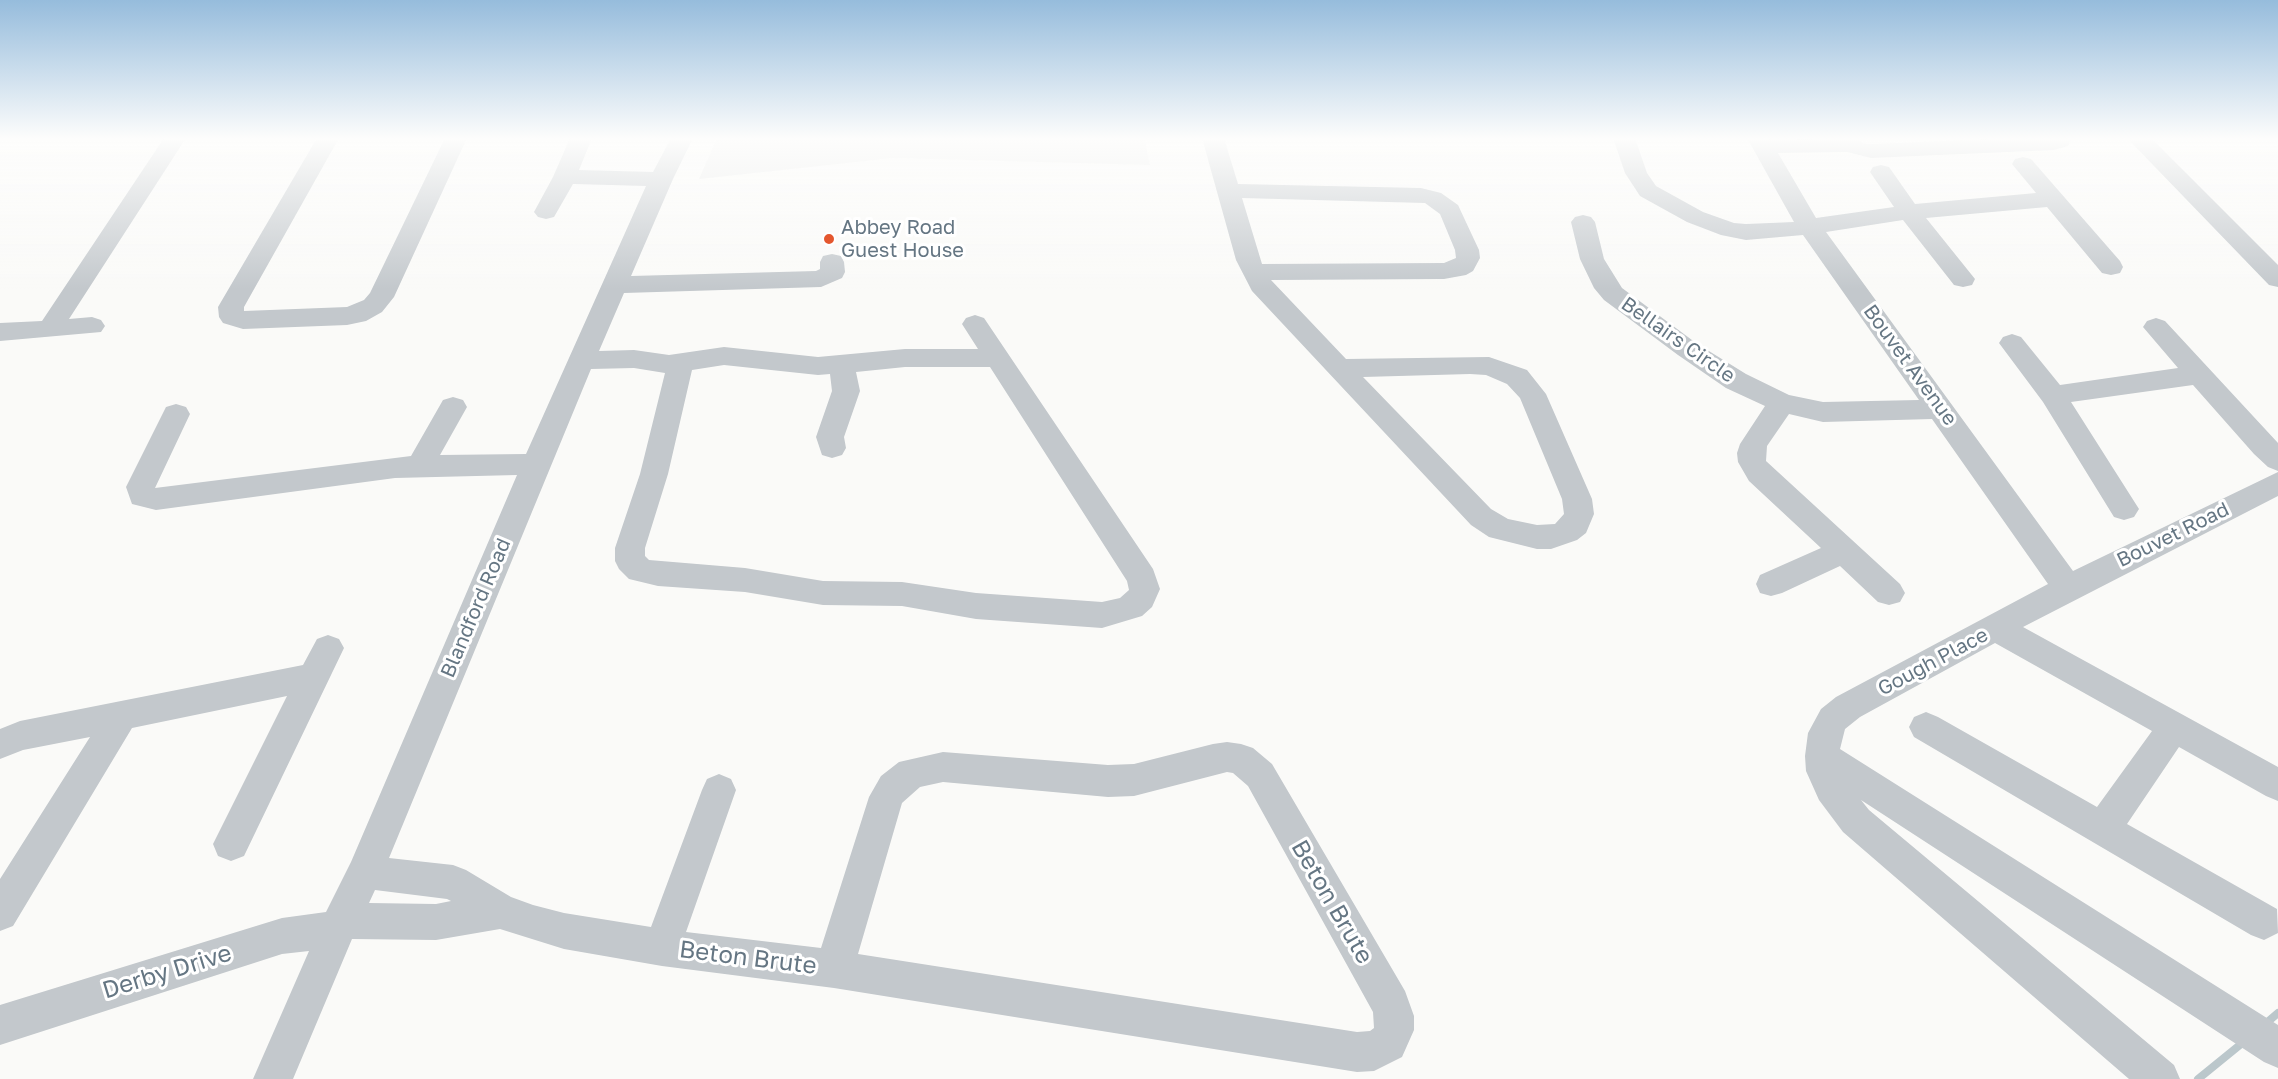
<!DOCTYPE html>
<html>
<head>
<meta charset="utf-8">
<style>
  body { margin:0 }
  canvas { display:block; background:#fafaf8 }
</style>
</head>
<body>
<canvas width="2278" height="1079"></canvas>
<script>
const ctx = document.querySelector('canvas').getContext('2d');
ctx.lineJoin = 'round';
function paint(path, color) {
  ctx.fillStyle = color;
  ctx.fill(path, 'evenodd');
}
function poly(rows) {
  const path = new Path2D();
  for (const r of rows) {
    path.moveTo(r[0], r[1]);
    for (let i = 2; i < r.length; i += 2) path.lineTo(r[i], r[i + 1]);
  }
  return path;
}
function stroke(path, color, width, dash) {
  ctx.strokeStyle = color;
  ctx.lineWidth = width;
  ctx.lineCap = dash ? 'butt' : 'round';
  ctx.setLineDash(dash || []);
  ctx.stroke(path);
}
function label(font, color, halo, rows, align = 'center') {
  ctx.font = font + ' "Golos Text",sans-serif';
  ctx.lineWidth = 6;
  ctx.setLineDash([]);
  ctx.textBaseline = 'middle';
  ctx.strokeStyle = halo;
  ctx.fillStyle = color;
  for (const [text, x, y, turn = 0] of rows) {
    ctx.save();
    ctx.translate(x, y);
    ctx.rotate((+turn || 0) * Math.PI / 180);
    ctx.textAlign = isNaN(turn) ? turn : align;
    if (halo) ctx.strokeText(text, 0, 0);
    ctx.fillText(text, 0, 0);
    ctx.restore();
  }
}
paint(poly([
  [717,138,1144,138,1150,165,893,158,699,179]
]), '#e8e9e9');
stroke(poly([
  [2264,1025,2278,1013],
  [2198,1079,2246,1040]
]), '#bbc7cb', 8);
paint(poly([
  [164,138,186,138,69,319,92,317,101,320,105,326,101,332,0,341,0,323,42,321,164,138],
  [317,138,339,138,244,307,244,311,347,307,364,300,370,293,445,138,467,138,394,297,382,312,366,321,347,325,243,329,223,323,219,317,218,307,317,138],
  [570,138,592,138,579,170,653,172,671,138,693,138,673,179,631,276,816,271,820,269,820,262,823,256,832,254,841,256,844,262,845,272,842,278,821,287,624,293,599,351,634,350,669,355,724,347,818,357,905,349,978,349,962,324,966,318,975,315,984,318,1153,569,1160,589,1152,607,1142,616,1102,628,976,619,902,606,823,605,745,592,658,586,629,579,619,569,615,561,615,548,640,474,665,373,634,368,591,369,389,858,453,865,466,870,511,897,533,905,564,913,651,927,702,790,707,779,719,774,731,779,736,790,686,932,821,948,869,797,881,776,899,762,943,752,1108,765,1134,764,1213,744,1227,742,1241,744,1253,748,1272,764,1405,991,1414,1016,1414,1030,1402,1057,1374,1071,1357,1072,834,988,662,966,564,949,500,929,436,940,352,939,293,1079,253,1079,309,951,282,954,0,1045,0,1005,282,918,326,912,351,862,517,475,395,478,156,510,132,504,126,487,166,407,176,404,186,407,190,414,155,488,411,456,443,400,453,397,463,400,467,407,440,455,526,454,646,186,573,184,554,217,546,219,538,217,534,212,553,177,570,138],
  [724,365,818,375,830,374,832,391,816,437,822,455,832,458,842,455,846,448,844,437,860,391,856,372,905,367,990,367,1127,581,1129,590,1120,598,1102,602,976,593,902,582,823,581,745,568,649,560,645,556,645,548,668,474,692,370,724,365],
  [1227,772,1233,773,1248,786,1373,1012,1374,1028,1370,1031,1357,1032,858,954,902,803,920,787,943,782,1108,797,1134,796,1227,772],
  [375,890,447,899,451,901,436,904,369,903,375,890],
  [1202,138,1224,138,1238,184,1421,188,1441,193,1458,205,1479,250,1480,258,1473,271,1466,275,1444,279,1271,280,1346,359,1489,357,1527,370,1546,394,1592,499,1594,514,1586,533,1577,540,1551,549,1537,549,1489,537,1471,525,1252,291,1236,260,1202,138],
  [1242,198,1425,203,1440,214,1455,250,1456,258,1444,263,1262,264,1242,198],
  [1470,374,1486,375,1507,384,1520,398,1562,499,1564,514,1555,524,1537,525,1508,519,1491,509,1363,377,1470,374],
  [1613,138,1635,138,1647,173,1656,186,1703,212,1734,223,1746,224,1794,222,1747,138,1769,138,1770,140,1858,138,1863,143,1871,144,2012,138,2072,138,2068,146,2054,150,1871,158,1847,152,1778,153,1816,218,1894,207,1870,172,1873,167,1881,165,1889,167,1915,204,2036,193,2012,164,2015,159,2023,157,2031,159,2120,261,2123,267,2120,273,2111,275,2102,273,2047,207,1926,218,1975,279,1972,285,1963,287,1954,285,1903,220,1826,232,2073,571,2278,472,2278,496,2023,627,2278,767,2278,801,2266,796,2179,747,2127,824,2277,909,2278,933,2264,940,2251,935,1914,737,1909,727,1914,717,1926,712,1938,717,2097,807,2152,731,1995,643,1860,717,1845,729,1840,749,2278,1025,2278,1068,2264,1062,1861,800,1869,810,2174,1065,2180,1079,2129,1079,1843,832,1819,800,1806,771,1805,756,1808,733,1821,709,1836,697,2048,584,1932,419,1823,422,1789,414,1767,446,1766,461,1900,584,1905,593,1900,602,1889,605,1878,602,1840,566,1782,593,1771,596,1760,593,1756,584,1760,575,1821,548,1749,481,1738,462,1737,453,1740,444,1765,406,1726,388,1678,355,1604,300,1594,288,1580,259,1571,222,1575,217,1583,215,1591,217,1595,222,1604,259,1622,288,1696,343,1746,374,1789,395,1823,402,1919,400,1803,235,1746,240,1721,235,1687,222,1640,196,1625,173,1613,138],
  [2127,138,2151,138,2278,265,2278,287,2269,285,2127,138],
  [2156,318,2165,321,2278,443,2278,471,2268,467,2254,454,2193,385,2071,402,2139,509,2134,517,2124,520,2114,517,2043,402,1999,343,2003,337,2012,334,2021,337,2060,385,2178,368,2143,327,2147,321,2156,318],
  [328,635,339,639,344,648,244,856,231,861,218,856,213,844,287,696,132,728,13,926,0,931,0,879,90,737,23,750,0,759,0,729,20,721,303,665,317,639,328,635]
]), '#c3c8cc');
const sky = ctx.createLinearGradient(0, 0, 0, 289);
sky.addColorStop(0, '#96bcdc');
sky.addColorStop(0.48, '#fdfdfc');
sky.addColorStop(1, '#fdfdfc00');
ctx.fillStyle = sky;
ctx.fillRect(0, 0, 2278, 289);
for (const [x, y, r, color] of [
  [829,239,6,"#e4572e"]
]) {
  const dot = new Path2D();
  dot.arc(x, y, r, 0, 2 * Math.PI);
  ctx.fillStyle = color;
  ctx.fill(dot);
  stroke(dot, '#fff', 2);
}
label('20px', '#657683', '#fff', [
  ["Abbey Road",841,228],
  ["Guest House",841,251]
], 'left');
label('20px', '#657683', '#fff', [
  ["Bellairs Circle",1678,340,35],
  ["Bouvet Avenue",1910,365,54],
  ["Bouvet Road",2173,535,-26],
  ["Blandford Road",476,608,-67],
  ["Gough Place",1933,662,-28]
]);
label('24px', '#657683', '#fff', [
  ["Beton Brute",1332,902,60],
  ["Beton Brute",748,958,7],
  ["Derby Drive",167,972,-17]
]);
</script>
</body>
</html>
